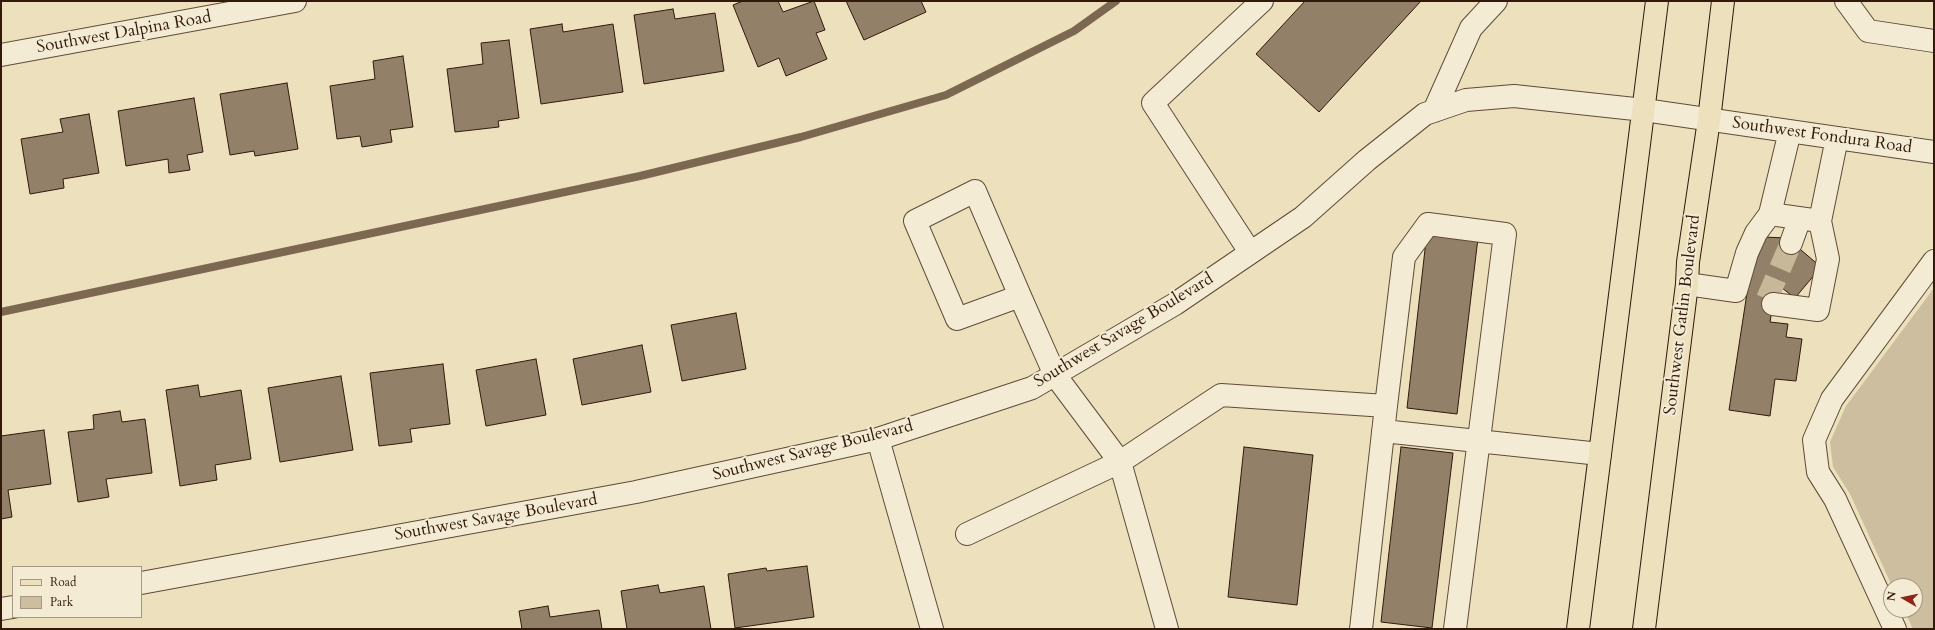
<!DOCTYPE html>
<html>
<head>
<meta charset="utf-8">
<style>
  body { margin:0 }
  #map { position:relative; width:1935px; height:630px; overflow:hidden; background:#ece0bd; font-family:Cardo,serif }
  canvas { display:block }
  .frame { position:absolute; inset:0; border:2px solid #32190b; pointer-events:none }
  .legend { position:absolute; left:12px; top:566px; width:130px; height:52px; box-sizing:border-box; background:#f3ebd4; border:1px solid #a69784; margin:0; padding:5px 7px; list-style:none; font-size:12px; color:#32190b }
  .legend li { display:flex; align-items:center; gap:8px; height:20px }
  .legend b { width:20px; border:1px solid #a69784 }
  .north { position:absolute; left:1883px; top:578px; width:40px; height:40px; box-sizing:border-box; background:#f3ebd4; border:1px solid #a69784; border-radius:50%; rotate:279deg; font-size:11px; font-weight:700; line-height:16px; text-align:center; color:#32190b }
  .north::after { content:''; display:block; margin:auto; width:14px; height:18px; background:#8f2418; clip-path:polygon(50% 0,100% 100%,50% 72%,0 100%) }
</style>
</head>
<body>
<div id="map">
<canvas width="1935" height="630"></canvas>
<div class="frame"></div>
<ul class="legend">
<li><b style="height:5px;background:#ece0bd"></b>Road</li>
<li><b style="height:11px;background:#ccbe9f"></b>Park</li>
</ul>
<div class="north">N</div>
</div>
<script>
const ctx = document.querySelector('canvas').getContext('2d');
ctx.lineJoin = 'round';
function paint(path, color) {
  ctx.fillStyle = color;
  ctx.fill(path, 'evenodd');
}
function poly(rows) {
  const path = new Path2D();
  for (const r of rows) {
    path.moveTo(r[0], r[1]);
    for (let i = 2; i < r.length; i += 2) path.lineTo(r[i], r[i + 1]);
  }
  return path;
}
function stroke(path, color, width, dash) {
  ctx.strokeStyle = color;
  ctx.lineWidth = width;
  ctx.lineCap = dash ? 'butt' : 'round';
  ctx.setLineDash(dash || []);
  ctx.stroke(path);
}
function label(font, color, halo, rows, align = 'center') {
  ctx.font = font + ' Cardo,serif';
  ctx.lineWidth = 4;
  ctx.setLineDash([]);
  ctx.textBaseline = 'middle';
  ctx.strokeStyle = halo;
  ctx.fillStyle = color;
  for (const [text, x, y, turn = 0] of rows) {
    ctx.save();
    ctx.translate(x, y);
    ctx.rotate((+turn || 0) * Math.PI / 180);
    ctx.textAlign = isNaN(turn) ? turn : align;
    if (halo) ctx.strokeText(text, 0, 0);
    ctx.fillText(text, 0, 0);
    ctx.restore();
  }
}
paint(poly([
  [1934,288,1934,629,1913,629,1904,610,1915,610,1915,586,1892,586,1850,494,1833,467,1830,442,1846,406]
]), '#ccbe9f');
stroke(poly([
  [1,312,640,176,801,137,946,95,1074,31,1116,1]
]), '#7c6851', 8);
const building = poly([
  [743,1,778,1,783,12,814,1,825,30,816,33,827,59,786,76,779,58,758,67,733,5,743,1],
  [846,1,921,1,926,12,864,40,846,1],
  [1305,1,1421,1,1319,112,1256,54,1305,1],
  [673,9,675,19,715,13,724,71,644,84,634,15,673,9],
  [562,24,563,32,613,24,623,92,541,104,530,29,562,24],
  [509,40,519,118,498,121,499,127,455,132,447,69,483,64,481,43,509,40],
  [403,56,413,127,390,130,392,142,362,147,360,136,337,139,330,86,375,79,373,61,403,56],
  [287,83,298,149,255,156,254,151,230,155,220,94,287,83],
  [194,98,203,152,187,155,190,170,169,173,168,159,126,166,118,111,194,98],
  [89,114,99,173,63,179,64,188,30,194,21,139,63,132,60,119,89,114],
  [1427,232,1478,238,1457,414,1407,408,1427,232],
  [1762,237,1787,238,1821,267,1795,298,1782,288,1776,288,1770,322,1788,324,1786,337,1802,339,1796,381,1775,379,1770,416,1729,410,1747,293,1762,237],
  [736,313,746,369,682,381,671,325,736,313],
  [642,345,651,392,582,405,573,359,642,345],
  [536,359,546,415,486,426,476,370,536,359],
  [443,364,450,424,410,429,412,442,379,446,370,373,443,364],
  [341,376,353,450,280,462,268,388,341,376],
  [198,385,200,397,241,390,251,459,215,465,217,480,180,486,166,390,198,385],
  [120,411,122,422,145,419,152,473,106,479,109,497,78,502,68,432,94,429,93,415,120,411],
  [44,430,51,484,8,490,12,517,1,519,1,436,44,430],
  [1244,447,1313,455,1297,605,1228,597,1244,447],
  [1401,447,1453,453,1432,628,1381,622,1401,447],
  [807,566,814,617,735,628,728,574,766,568,767,571,807,566],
  [658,585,660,593,704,586,711,629,627,629,621,591,658,585],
  [548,606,550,617,599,610,602,629,522,629,519,611,548,606]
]);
paint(building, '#938068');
stroke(building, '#32190b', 1);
stroke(poly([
  [1767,299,1791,243]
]), '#c7b899', 22, [22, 11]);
const minor = poly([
  [1846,1,1868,31,1934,41],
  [1,55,295,1],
  [1434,111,1471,28,1496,1],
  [1770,214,1820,221],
  [1791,243,1800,218],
  [1250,252,1153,103,1262,1],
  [1687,284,1736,291,1747,253,1756,233,1770,214,1790,131],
  [1020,296,957,319,915,221,975,191,1020,296,1055,375,1120,462,1167,629],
  [1773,304,1818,310,1828,259,1820,221,1837,138],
  [1383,431,1600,454],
  [878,439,932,629],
  [967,534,1120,462,1221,395,1386,406,1404,257,1428,224,1505,234,1455,629],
  [141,583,636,492,878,439,1032,388,1175,304,1303,217,1367,160,1425,114,1466,100,1514,96,1644,110,1934,152],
  [1,609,13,607],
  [1361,629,1386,406],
  [1895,629,1835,499,1818,472,1814,440,1832,399,1934,261]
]);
const major = poly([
  [1578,629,1657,1],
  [1644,629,1687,284,1688,262,1709,120,1723,1]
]);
stroke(minor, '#604b38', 24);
stroke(major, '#32190b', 24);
stroke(minor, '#f3ebd4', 22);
stroke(major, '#ece0bd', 22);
label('17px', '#32190b', '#f3ebd4', [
  ["Southwest Dalpina Road",124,33,-10],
  ["Southwest Fondura Road",1822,136,8],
  ["Southwest Gatlin Boulevard",1683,315,-83],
  ["Southwest Savage Boulevard",1124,331,-31],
  ["Southwest Savage Boulevard",813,451,-14],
  ["Southwest Savage Boulevard",496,518,-10]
]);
</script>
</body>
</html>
